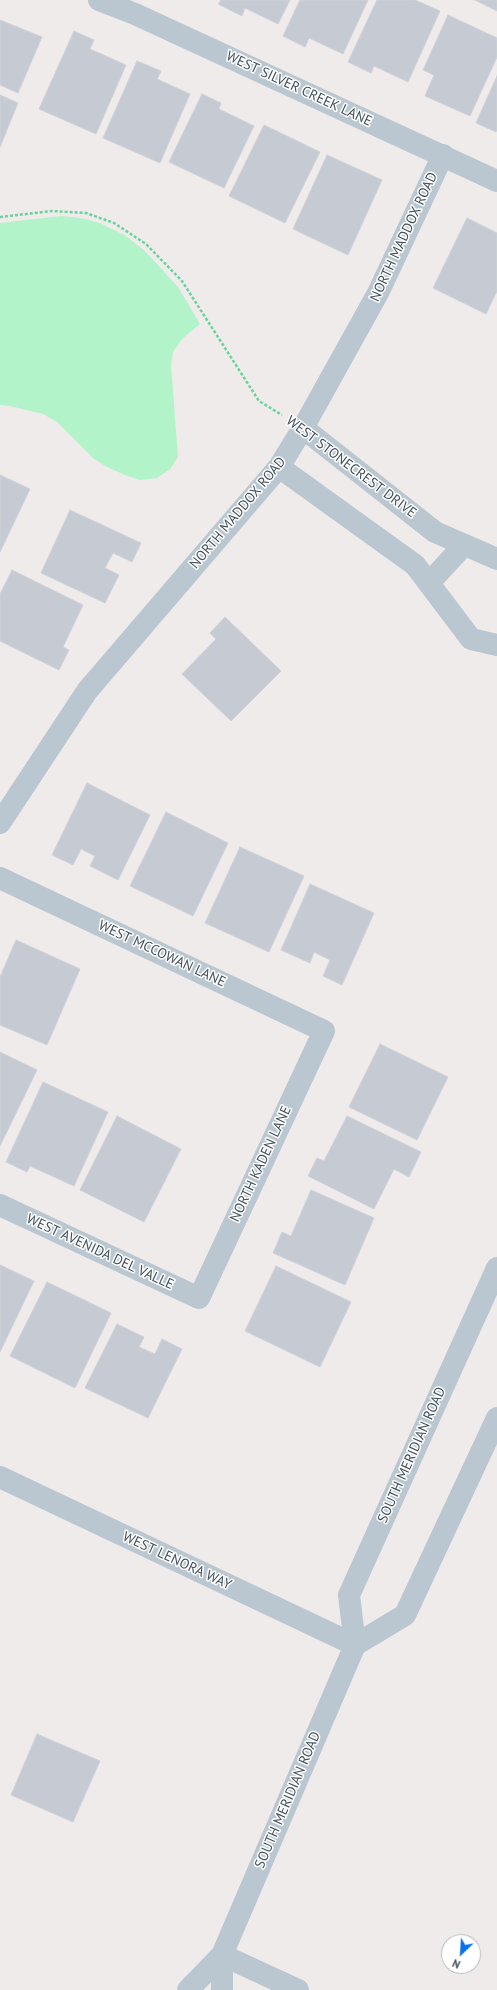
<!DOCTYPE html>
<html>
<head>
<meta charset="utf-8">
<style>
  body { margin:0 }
  #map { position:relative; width:497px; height:1990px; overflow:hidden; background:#efebeb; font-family:"PT Sans",sans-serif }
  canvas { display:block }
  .north { position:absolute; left:441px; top:1934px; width:40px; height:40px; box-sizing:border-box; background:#fff; border:1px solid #b3b9bd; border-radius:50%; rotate:205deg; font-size:11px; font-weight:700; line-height:16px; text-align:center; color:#42505a }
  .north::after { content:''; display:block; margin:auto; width:14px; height:18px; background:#0673ed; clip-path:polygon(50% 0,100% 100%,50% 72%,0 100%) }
</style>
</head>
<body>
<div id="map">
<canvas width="497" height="1990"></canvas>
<div class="north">N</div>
</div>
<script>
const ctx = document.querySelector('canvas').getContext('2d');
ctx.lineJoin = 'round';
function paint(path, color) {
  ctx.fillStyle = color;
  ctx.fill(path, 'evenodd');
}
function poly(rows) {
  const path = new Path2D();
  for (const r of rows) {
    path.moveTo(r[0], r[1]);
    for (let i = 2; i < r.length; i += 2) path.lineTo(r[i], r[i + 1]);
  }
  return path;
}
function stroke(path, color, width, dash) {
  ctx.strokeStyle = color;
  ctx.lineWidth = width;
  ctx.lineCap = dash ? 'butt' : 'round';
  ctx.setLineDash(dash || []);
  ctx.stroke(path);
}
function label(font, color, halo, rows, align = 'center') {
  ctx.font = font + ' "PT Sans",sans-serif';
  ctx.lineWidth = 3;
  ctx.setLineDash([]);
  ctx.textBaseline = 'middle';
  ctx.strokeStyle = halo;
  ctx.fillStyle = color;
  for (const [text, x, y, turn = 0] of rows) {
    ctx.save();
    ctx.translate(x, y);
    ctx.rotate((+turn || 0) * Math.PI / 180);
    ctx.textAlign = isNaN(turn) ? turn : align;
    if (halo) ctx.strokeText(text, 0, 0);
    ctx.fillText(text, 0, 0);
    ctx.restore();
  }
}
paint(poly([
  [61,216,81,218,100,223,126,236,145,251,178,287,200,324,182,339,173,352,171,365,178,457,170,469,157,478,140,480,125,475,105,466,93,458,57,422,43,414,10,406,0,405,0,223]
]), '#b3f3c9');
const building = poly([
  [221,0,290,0,278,24,245,8,242,16,218,4,221,0],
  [300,0,368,0,343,54,309,38,305,47,283,36,300,0],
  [377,0,415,0,440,11,408,82,374,66,371,73,348,62,377,0],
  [475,0,497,0,497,11,475,0],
  [448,15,497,38,497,57,470,116,425,96,434,75,423,70,448,15],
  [0,20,42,37,18,93,0,85,0,20],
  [74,31,94,40,90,49,126,65,96,134,39,109,74,31],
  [137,61,161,71,157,79,190,94,160,163,103,138,137,61],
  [497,76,497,129,496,132,476,123,497,76],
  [202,94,221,103,219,109,254,126,224,188,169,162,202,94],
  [0,95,18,103,0,147,0,95],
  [264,125,320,152,285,223,229,196,264,125],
  [327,155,382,180,348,255,293,229,327,155],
  [467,218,497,233,497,291,486,314,433,288,467,218],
  [0,475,30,489,0,552,0,475],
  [70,510,141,543,132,562,113,553,105,568,119,575,105,603,41,573,70,510],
  [12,570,83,605,63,647,69,650,59,670,0,641,0,594,12,570],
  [225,617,281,671,231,721,182,674,216,639,210,633,225,617],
  [87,783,150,815,118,880,90,866,95,856,81,849,73,865,52,855,87,783],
  [166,812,228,843,193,916,130,886,166,812],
  [240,847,304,876,269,952,205,923,240,847],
  [310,884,374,913,342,985,323,976,330,960,314,952,310,963,281,950,310,884],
  [16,940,80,969,47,1045,0,1025,0,977,16,940],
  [380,1044,448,1077,417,1140,349,1107,380,1044],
  [0,1052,37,1070,0,1146,0,1052],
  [43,1082,108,1112,74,1186,30,1166,27,1172,6,1162,43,1082],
  [117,1116,181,1149,144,1222,80,1190,117,1116],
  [347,1116,421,1152,409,1177,394,1169,374,1209,308,1176,317,1158,324,1161,347,1116],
  [311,1190,374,1218,345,1285,273,1253,282,1232,291,1236,311,1190],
  [0,1265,34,1281,0,1352,0,1265],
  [276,1266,351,1302,320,1367,245,1331,276,1266],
  [47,1282,111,1313,75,1388,10,1356,47,1282],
  [117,1324,144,1337,139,1347,155,1354,162,1339,182,1349,148,1418,85,1388,117,1324],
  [37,1734,100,1761,73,1822,11,1795,37,1734]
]);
paint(building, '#c6cad2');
stroke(building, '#ced2d8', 1);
stroke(poly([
  [0,217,52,211,86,213,114,223,146,244,182,281,259,401,282,415]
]), '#68d49b', 2.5, [3, 2]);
stroke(poly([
  [99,0,135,14,497,181],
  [303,428,435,532,497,559],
  [279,467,415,565,471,639,497,645],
  [429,583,464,545],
  [0,823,87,691,279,467,303,428,378,293,443,155],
  [0,878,324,1031,199,1298,0,1205],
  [0,1477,355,1645],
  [222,1955,298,1990]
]), '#bac7d0', 22);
stroke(poly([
  [355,1645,405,1615,497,1418],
  [222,1955,222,1990],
  [188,1990,222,1955,355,1645,349,1595,497,1268]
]), '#bac7d0', 22);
label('14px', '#42505a', '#fff', [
  ["WEST SILVER CREEK LANE",299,89,25],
  ["NORTH MADDOX ROAD",404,237,-65],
  ["WEST STONECREST DRIVE",351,467,37],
  ["NORTH MADDOX ROAD",238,513,-50],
  ["WEST MCCOWAN LANE",162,954,25],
  ["NORTH KADEN LANE",261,1164,-65],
  ["WEST AVENIDA DEL VALLE",100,1252,25],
  ["SOUTH MERIDIAN ROAD",412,1455,-66],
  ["WEST LENORA WAY",177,1561,25],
  ["SOUTH MERIDIAN ROAD",288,1800,-67]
]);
</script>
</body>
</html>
